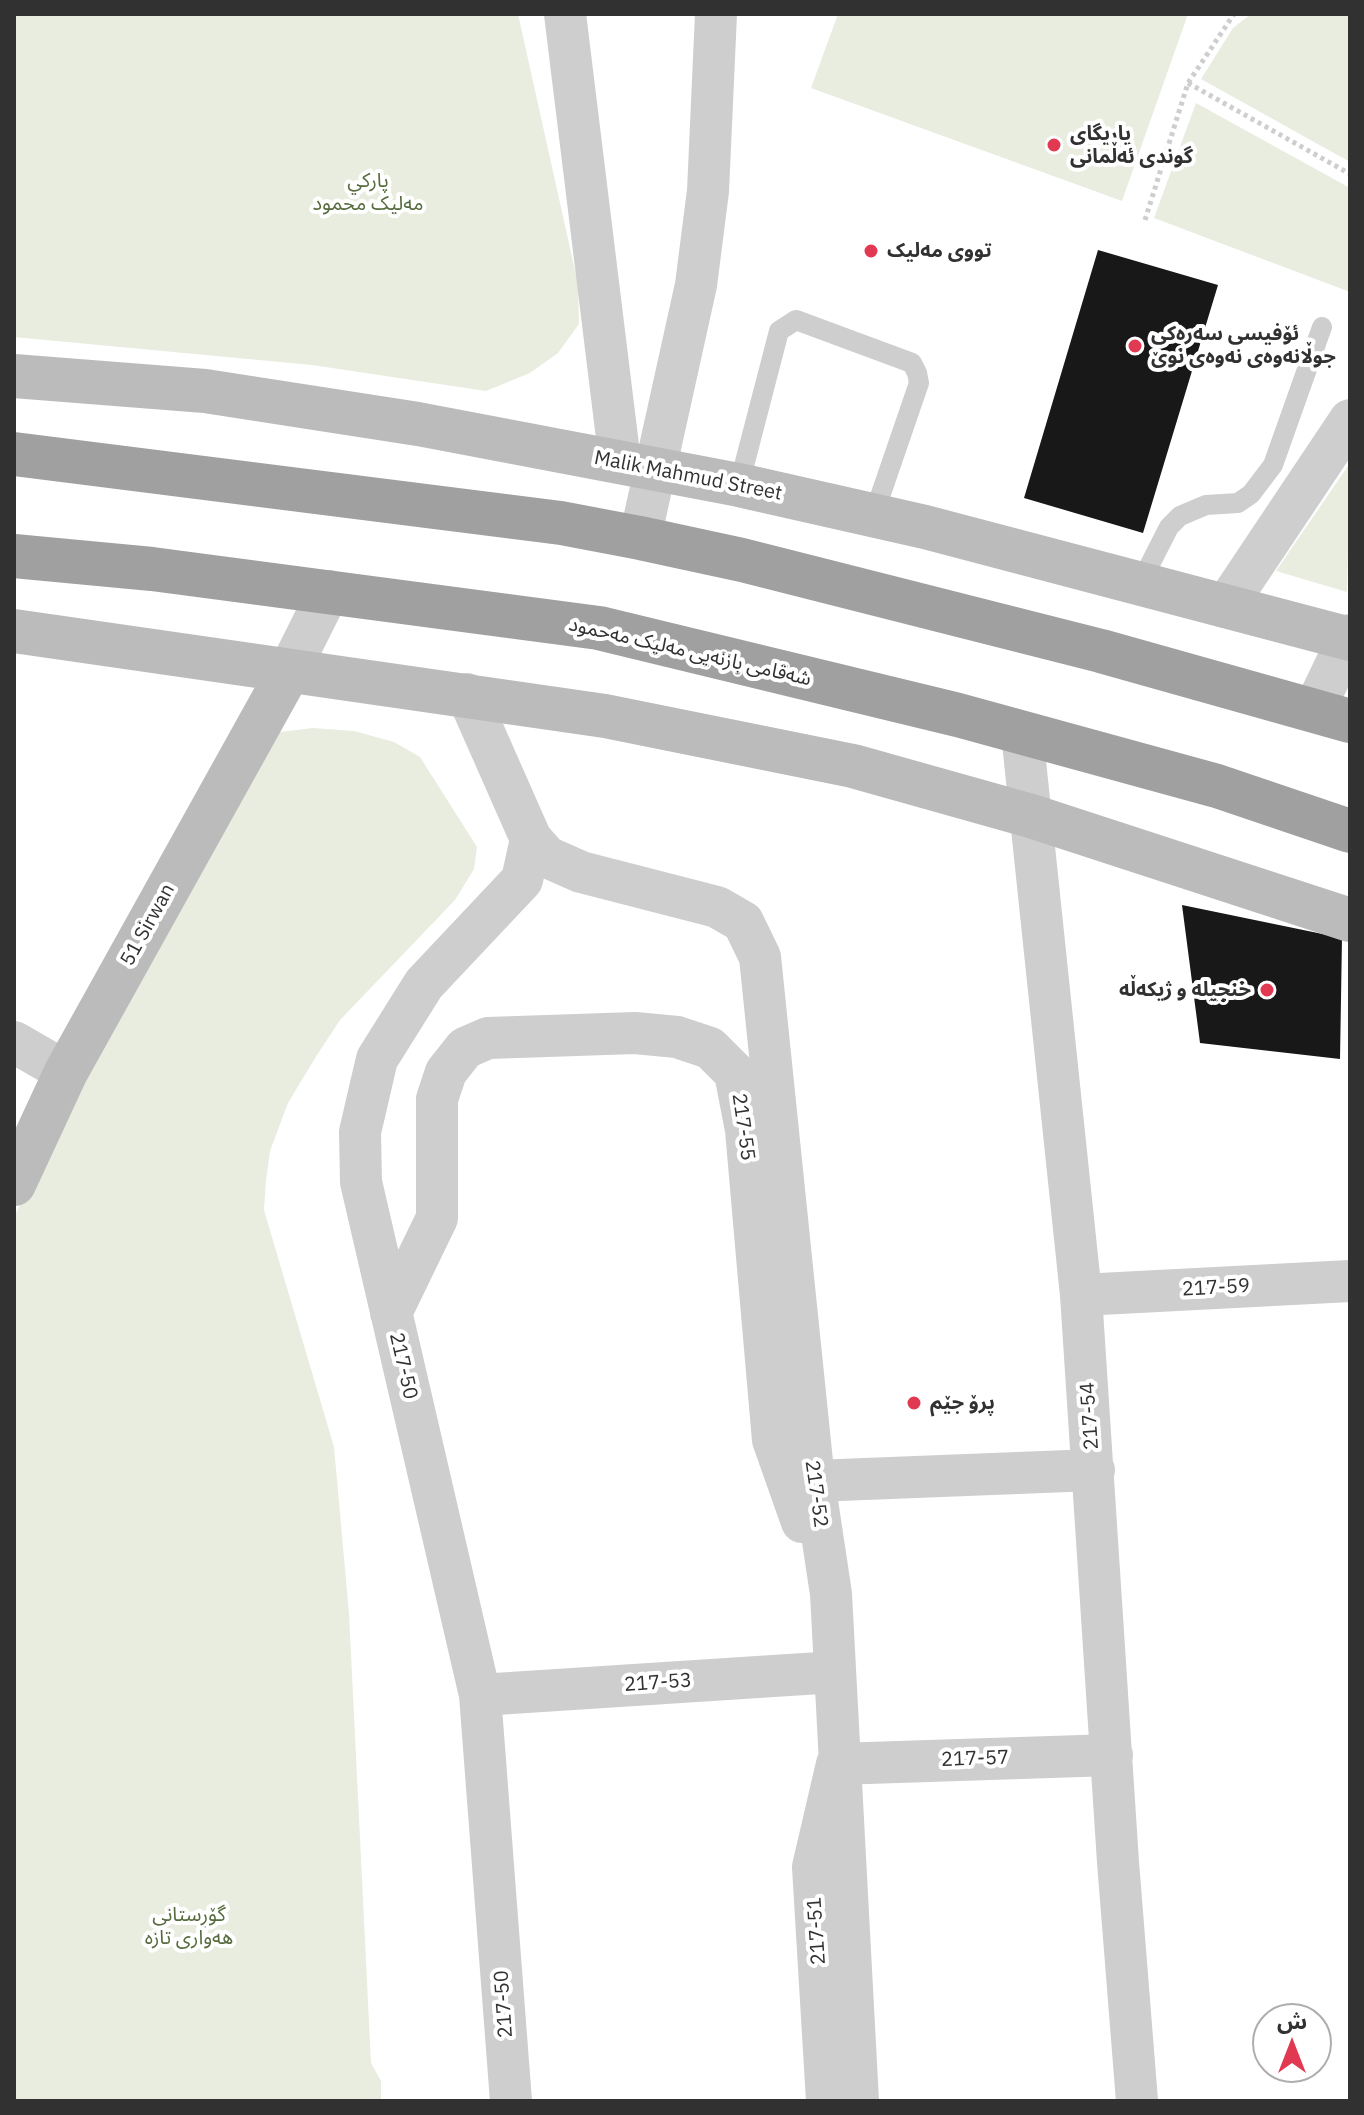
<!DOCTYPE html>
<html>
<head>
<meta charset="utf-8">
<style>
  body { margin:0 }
  #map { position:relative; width:1364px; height:2115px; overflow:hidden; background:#fff; font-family:"IBM Plex Sans","Noto Sans Arabic",sans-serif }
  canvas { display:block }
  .frame { position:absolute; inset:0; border:16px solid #313131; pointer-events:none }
  .north { position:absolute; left:1252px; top:2003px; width:80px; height:80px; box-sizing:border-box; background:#fff; border:2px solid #adadad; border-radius:50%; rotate:0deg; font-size:22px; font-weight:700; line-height:32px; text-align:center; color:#313131 }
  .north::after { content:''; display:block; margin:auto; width:28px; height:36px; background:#e13951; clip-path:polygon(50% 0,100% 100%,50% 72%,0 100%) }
</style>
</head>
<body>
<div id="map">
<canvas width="1364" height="2115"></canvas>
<div class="frame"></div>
<div class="north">ش</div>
</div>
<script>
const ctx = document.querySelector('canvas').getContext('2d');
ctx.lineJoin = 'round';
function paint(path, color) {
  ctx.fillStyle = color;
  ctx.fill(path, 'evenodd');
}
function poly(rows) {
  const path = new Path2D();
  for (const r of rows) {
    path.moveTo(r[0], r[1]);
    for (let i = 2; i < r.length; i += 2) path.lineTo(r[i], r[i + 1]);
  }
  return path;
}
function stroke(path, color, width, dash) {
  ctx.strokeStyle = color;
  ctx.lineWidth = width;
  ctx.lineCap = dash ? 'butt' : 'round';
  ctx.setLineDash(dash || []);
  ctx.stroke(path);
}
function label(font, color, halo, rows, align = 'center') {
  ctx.font = font + ' "IBM Plex Sans","Noto Sans Arabic",sans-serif';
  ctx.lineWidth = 8;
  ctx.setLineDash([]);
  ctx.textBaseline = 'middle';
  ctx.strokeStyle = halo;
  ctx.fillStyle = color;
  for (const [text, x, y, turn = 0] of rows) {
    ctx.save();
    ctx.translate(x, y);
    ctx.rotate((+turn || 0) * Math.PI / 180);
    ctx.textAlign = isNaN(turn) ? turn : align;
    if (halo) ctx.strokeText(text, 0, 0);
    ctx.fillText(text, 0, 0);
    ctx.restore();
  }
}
paint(poly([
  [14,14,518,14,578,284,579,324,558,353,530,373,486,391,312,365,14,337],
  [838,14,1188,14,1122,201,811,88],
  [1251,14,1350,14,1350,162,1201,79,1233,28],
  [1196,103,1350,188,1350,292,1154,218],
  [1350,463,1347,592,1276,571],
  [313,728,354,731,394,742,420,757,477,847,474,869,455,900,340,1020,317,1055,288,1103,270,1151,266,1181,264,1210,334,1447,349,1613,371,2063,381,2081,381,2101,14,2101,14,1217,252,744,280,732]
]), '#e8eddf');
paint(poly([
  [1098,250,1218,285,1143,533,1024,498],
  [1182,905,1342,938,1340,1059,1200,1043]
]), '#181818');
stroke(poly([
  [1188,83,1350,174],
  [1145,220,1188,83,1234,14]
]), '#cecece', 5, [4, 4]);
stroke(poly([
  [739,485,779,331,796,320,912,363,917,373,919,383,873,517],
  [1140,584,1169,527,1180,516,1206,505,1238,503,1251,494,1273,465,1322,327]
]), '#cecece', 20);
stroke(poly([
  [565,14,620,462],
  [640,538,696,285,708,191,716,14],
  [1225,607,1350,420],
  [289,671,329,591],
  [467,694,531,839,522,880,424,984,377,1059,360,1132,361,1182,480,1695,511,2101],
  [1314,710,1350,635],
  [1022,733,1081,1295,1118,1862,1137,2101],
  [531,839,547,857,581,872,717,907,743,922,760,957,814,1481,831,1594,858,2101],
  [14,1042,66,1072],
  [1081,1295,1350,1281],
  [391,1313,437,1218,437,1099,446,1072,465,1048,488,1038,635,1033,677,1037,710,1048,735,1073,746,1130,773,1440,802,1522],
  [814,1481,1094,1470],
  [480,1695,835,1672],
  [827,2101,813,1867,837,1764,1112,1755]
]), '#cecece', 42);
stroke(poly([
  [14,376,205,391,418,424,739,485,925,527,1350,639],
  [14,631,605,716,853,766,1031,816,1350,920],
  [14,1184,66,1072,289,671]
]), '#bbb', 44);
stroke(poly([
  [14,454,561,523,640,538,742,560,1101,651,1350,721],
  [14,556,152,569,599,628,958,715,1217,786,1350,831]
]), '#a0a0a0', 44);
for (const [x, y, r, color] of [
  [1054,145,8,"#e13951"],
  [871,251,8,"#e13951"],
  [1135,346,8,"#e13951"],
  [1267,990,8,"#e13951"],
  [914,1403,8,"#e13951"]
]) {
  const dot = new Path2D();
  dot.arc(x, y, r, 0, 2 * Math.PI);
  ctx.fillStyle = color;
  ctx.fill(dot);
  stroke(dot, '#fff', 3);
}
label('bold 20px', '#313131', '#fff', [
  ["یاریگای",1070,134],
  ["گوندی ئەڵمانی",1070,157],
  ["تووی مەلیک",887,251],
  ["ئۆفیسی سەرەکی",1151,334],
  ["جوڵانەوەی نەوەی نوێ",1151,357],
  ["خنجیلە و ژیکەڵە",1251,990,"right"],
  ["پرۆ جێم",930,1403]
], 'left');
label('20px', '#576c3e', '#fff', [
  ["پارکي",368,181],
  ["مەليک محمود",368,204],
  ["گۆڕستانی",189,1915],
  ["هەواری تازە",189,1938]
]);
label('20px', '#313131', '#fff', [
  ["Malik Mahmud Street",688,476,11],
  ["شەقامی بازنەیی مەلیک مەحمود",690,652,13],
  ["51 Sirwan",148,925,-61],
  ["217-55",743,1127,82],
  ["217-59",1216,1288,-3],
  ["217-50",403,1366,77],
  ["217-54",1090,1416,-94],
  ["217-52",816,1494,82],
  ["217-53",658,1683,-4],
  ["217-57",975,1759,-2],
  ["217-51",817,1931,-94],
  ["217-50",504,2004,-94]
]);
</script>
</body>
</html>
